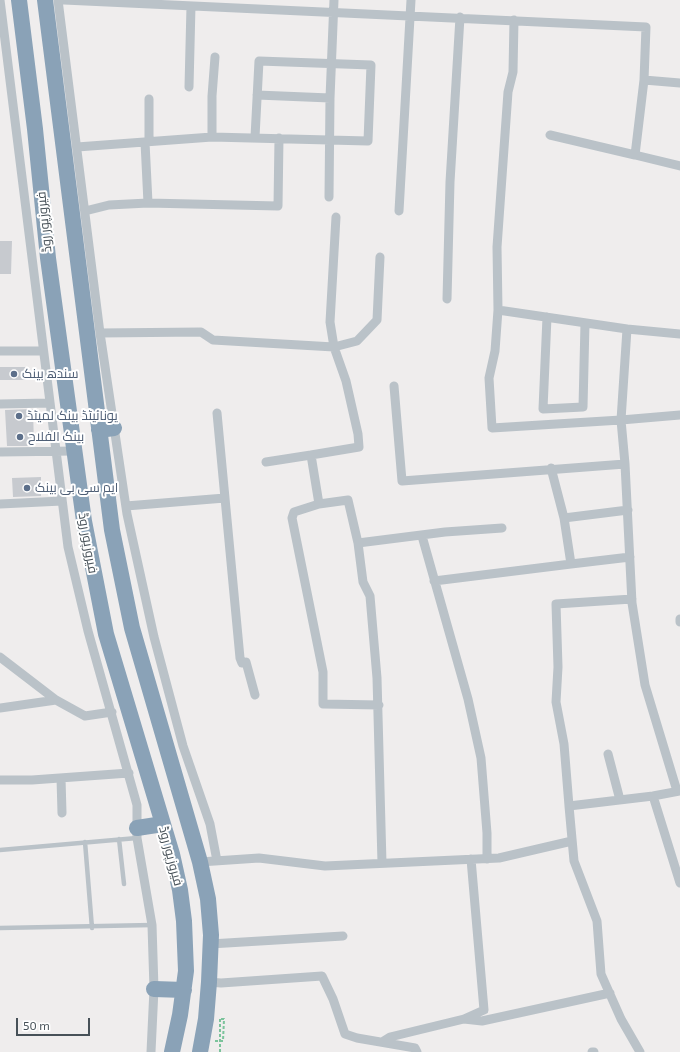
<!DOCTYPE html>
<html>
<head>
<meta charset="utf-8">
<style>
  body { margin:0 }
  #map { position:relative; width:680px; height:1052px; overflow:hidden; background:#efeded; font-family:"Exo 2",sans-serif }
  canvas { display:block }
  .scale { position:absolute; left:16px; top:1018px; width:74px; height:18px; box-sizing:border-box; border:2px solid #475158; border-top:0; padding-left:5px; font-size:12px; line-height:14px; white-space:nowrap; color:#475158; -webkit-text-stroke:3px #fff; paint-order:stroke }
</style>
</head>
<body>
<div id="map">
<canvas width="680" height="1052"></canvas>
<div class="scale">50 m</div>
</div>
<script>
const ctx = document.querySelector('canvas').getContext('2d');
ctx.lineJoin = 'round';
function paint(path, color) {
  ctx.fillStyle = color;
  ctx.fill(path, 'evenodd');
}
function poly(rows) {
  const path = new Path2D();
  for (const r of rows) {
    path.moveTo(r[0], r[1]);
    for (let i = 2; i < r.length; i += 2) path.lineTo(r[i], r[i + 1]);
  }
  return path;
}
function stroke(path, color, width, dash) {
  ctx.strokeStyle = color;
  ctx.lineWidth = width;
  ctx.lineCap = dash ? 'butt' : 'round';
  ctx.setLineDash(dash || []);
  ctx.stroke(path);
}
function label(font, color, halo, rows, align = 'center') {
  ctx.font = font + ' "Exo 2",Cairo,sans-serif';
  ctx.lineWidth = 4;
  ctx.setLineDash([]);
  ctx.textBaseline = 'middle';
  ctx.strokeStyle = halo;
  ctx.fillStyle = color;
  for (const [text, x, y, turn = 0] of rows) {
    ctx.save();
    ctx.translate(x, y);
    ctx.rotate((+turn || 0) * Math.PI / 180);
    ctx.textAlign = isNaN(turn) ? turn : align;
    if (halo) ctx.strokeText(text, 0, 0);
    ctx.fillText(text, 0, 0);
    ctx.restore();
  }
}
paint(poly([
  [0,241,12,241,11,274,0,274],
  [0,367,28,367,28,380,0,380],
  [33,409,34,446,7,446,5,410],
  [41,477,41,496,13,497,12,478]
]), '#c7cacf');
stroke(poly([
  [220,1019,220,1052],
  [215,1041,223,1041,224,1019,219,1019]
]), '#7bc39b', 2, [3, 2]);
stroke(poly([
  [119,839,124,884],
  [85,842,92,928],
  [0,850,137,838],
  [0,928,152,925]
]), '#bac2c8', 4.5);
stroke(poly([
  [0,0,68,547,88,631,137,805,137,838,152,925,154,989,151,1052],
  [58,0,100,333,127,514,154,637,183,746,210,824,217,861],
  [64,0,646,27,644,80],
  [514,20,513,72,508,92,497,247,498,310,627,329,621,420,680,415],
  [189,87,191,6],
  [257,95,330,98,329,197],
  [330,98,334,0],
  [149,99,149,141],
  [550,135,635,155,644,80,680,83],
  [212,137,212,96,215,57],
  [145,142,148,203,278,206,279,138],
  [77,147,212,137,368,141,371,65,259,61,255,137],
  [635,155,680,166],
  [85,211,109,205,148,203],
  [399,211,411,0],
  [447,299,450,182,460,17],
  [547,317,543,409,583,407,585,323],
  [627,329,680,334],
  [100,333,201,332,213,340,334,347,357,341,377,320,380,257],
  [0,351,43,351],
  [394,386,402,481,625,464,621,420,492,428,489,378,495,351,498,310],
  [0,404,49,403],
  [217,413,240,658,242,663,246,662,255,695],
  [0,452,74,451],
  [311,455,359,447,358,434,346,381,334,347,330,322,336,217],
  [266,462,311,455,319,504,348,500,358,543],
  [625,464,632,603,645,685,677,791],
  [551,468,564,518],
  [0,504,62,501],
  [319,504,294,512,292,518,323,672,323,704,379,705],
  [126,506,225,498],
  [628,510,564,518,571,564,630,557],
  [422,536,468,699,481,758,487,833,487,859],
  [434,581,571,564],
  [632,599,556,604,558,667,556,702,564,744,569,806,653,796,680,791],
  [680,619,680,622],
  [0,657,56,700,85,716,112,712],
  [0,708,56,700],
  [608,754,620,800],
  [61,778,62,813],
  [0,780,32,780,129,773],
  [653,796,680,883],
  [569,806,574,861,597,921,601,974,621,1019,640,1052],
  [200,862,259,858,325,866,499,858,572,841],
  [382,863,377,678,370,596,363,582,358,543,445,532,502,528],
  [210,944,343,936],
  [209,982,221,983,322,976,333,999,345,1034,357,1038,415,1048,417,1052],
  [464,1019,482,1021,610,993],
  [382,1042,390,1037,464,1019,484,1010,471,859],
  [592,1052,594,1052]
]), '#bac2c8', 9);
stroke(poly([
  [19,0,35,129,48,258,84,521,106,634,172,854,180,890,184,921,186,971,180,1015,172,1052],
  [45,0,112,530,132,628,200,862,208,899,211,935,209,982,206,1019,200,1052],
  [99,430,114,428],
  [137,828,163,824],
  [154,989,184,990]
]), '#8aa2b7', 16);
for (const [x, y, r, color] of [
  [14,374,4,"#5c6f8a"],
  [19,416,4,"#5c6f8a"],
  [20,437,4,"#5c6f8a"],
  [27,488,4,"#5c6f8a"]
]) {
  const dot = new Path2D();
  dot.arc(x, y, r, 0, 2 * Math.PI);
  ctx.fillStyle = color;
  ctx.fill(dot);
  stroke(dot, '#fff', 1.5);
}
label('13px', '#475158', '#fff', [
  ["فیروزپور روڈ",44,222,-96],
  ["فیروزپور روڈ",88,543,80],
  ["فیروزپور روڈ",171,856,75]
]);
label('13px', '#4e5e75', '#fff', [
  ["سندھ بینک",22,374],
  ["یونائیٹڈ بینک لمیٹڈ",27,416],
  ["بینک الفلاح",28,437],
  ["ایم سی بی بینک",35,488]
], 'left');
</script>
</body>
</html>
